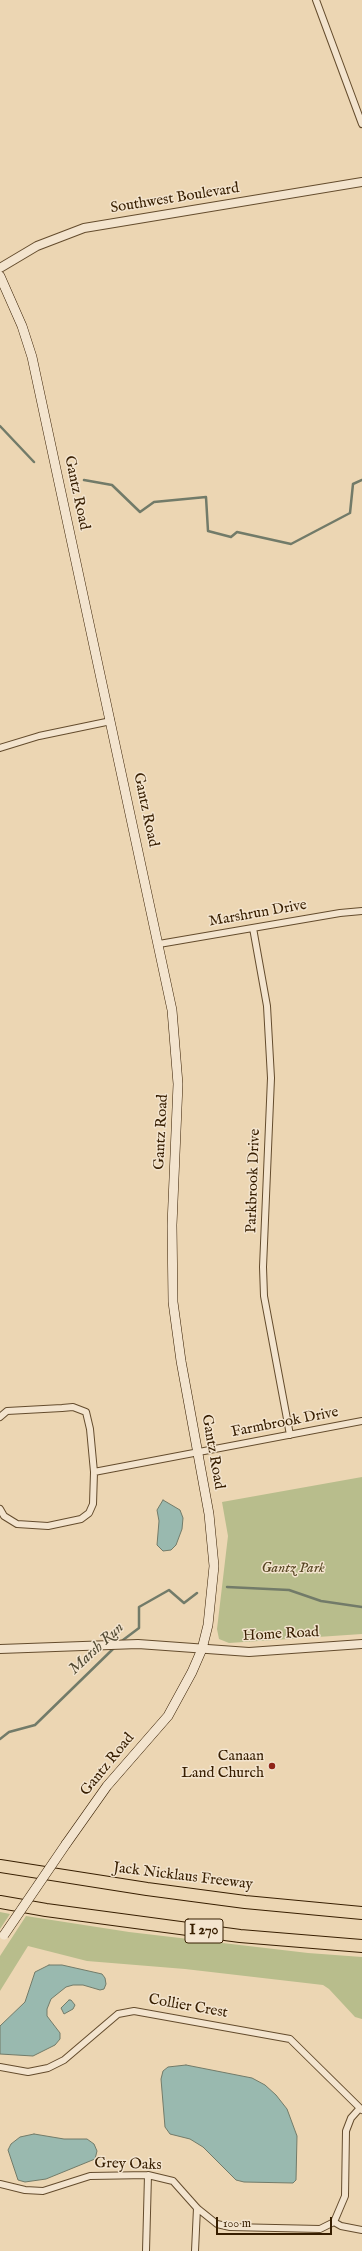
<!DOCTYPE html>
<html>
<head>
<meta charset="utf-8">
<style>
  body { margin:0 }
  #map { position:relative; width:362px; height:2251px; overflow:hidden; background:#ecd6b3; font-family:"IM FELL English",serif }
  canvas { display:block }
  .scale { position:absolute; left:216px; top:2217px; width:116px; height:18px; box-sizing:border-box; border:2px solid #371e00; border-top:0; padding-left:5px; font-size:12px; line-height:14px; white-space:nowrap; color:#371e00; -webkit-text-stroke:3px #f3e4ce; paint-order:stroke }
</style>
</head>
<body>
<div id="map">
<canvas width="362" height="2251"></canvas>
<div class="scale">100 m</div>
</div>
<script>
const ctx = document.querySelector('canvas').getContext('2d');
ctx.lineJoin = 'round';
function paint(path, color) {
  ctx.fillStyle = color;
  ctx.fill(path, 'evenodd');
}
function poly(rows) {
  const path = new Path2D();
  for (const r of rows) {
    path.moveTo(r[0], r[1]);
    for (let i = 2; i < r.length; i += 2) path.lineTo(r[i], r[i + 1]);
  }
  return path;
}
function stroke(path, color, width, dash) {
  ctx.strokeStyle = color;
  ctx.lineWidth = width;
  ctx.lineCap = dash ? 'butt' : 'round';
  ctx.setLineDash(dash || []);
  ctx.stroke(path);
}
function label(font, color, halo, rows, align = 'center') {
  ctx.font = font + ' "IM FELL English",serif';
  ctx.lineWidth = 3;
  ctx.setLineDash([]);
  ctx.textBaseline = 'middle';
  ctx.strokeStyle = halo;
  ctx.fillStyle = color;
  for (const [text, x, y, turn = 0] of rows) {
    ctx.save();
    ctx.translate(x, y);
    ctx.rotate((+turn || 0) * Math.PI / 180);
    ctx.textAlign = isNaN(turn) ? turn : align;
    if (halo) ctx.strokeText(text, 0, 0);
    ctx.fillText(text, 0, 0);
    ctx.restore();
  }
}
paint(poly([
  [362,1477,362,1634,229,1643,219,1639,217,1629,228,1536,222,1502],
  [0,1912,10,1914,0,1929],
  [26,1916,129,1932,308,1953,362,1957,362,2019,355,2017,329,1989,323,1985,185,1969,87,1961,28,1946,0,1991,0,1956]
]), '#b8bd8c');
const water = poly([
  [163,1500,180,1510,183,1518,182,1529,176,1545,171,1550,163,1551,157,1545,159,1521,157,1510,163,1500],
  [49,1965,62,1965,102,1974,105,1978,106,1984,104,1989,100,1990,83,1985,73,1985,66,1987,51,1999,47,2009,47,2016,60,2033,60,2039,55,2045,33,2056,0,2054,0,2026,25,2002,35,1972,49,1965],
  [69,2000,71,2000,75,2005,73,2009,64,2014,61,2008,69,2000],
  [186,2065,252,2078,265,2085,276,2095,287,2109,297,2136,296,2180,293,2183,244,2182,236,2180,203,2147,190,2139,170,2134,165,2127,161,2079,163,2071,168,2067,186,2065],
  [34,2134,64,2139,87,2139,94,2144,97,2151,95,2159,46,2179,25,2182,18,2180,8,2150,11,2144,20,2137,34,2134]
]);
paint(water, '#99b9af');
stroke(water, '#727b69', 1);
stroke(poly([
  [0,426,34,462],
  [84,480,112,485,140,512,154,502,206,497,208,531,231,537,237,532,291,544,350,513,353,484,362,480],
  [227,1587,289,1590,321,1601,362,1607],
  [119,1643,139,1628,139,1607,169,1590,184,1603,197,1593],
  [0,1739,9,1732,35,1725,114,1648]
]), '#727b69', 2.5);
const minor = poly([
  [316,0,362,124],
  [0,748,39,736,111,721],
  [253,928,267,1006,271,1078,263,1267,264,1296,290,1435],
  [159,944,340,913,362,911],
  [0,1417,7,1411,62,1408,73,1407,86,1412,90,1429,94,1472,93,1504,89,1513,81,1519,48,1526,17,1524,4,1516,0,1509],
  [94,1472,362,1421],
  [0,2067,28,2072,48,2068,64,2060,118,2014,134,2011,290,2039,362,2110],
  [0,2184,25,2190,43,2191,90,2176,148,2175,173,2181,197,2208,217,2224,230,2227,320,2229,334,2222],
  [334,2222,345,2196,346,2131,351,2118,360,2108],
  [334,2222,341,2226,362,2230],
  [146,2251,148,2175],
  [195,2251,197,2208]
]);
const tertiary = poly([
  [0,268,37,246,84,228,362,182],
  [0,1649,138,1644,249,1652,362,1644]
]);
const secondary = poly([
  [0,276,22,326,32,357,172,1010,178,1084,172,1225,173,1302,181,1361,209,1514,214,1566,208,1625,202,1649,192,1672,168,1716,107,1786,66,1844]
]);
const motorway = poly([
  [0,1866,147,1889,245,1902,362,1913],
  [0,1902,46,1910,240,1936,362,1946]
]);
stroke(minor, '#644c2d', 8);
stroke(tertiary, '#644c2d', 10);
stroke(secondary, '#371e00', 10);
stroke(motorway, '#371e00', 14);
stroke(minor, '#f3e4ce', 6);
stroke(tertiary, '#f3e4ce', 8);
stroke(secondary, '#f3e4ce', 9);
stroke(motorway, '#ecd6b3', 12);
const secondaryBridge = poly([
  [4,1935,66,1844]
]);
stroke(secondaryBridge, '#371e00', 10, []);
stroke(secondaryBridge, '#f3e4ce', 9);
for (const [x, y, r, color] of [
  [272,1766,4,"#8f2418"]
]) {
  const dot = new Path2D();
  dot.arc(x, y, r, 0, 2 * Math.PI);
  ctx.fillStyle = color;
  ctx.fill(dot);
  stroke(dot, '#f3e4ce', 1.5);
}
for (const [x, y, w] of [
  [204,1931,38]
]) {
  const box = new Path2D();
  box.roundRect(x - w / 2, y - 12, w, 24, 3);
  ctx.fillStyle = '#f3e4ce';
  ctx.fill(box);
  stroke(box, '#371e00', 1);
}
label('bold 14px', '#371e00', null, [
  ["I 270",204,1931]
]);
label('15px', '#371e00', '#f3e4ce', [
  ["Southwest Boulevard",175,199,-9],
  ["Gantz Road",76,493,78],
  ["Gantz Road",145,810,78],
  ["Marshrun Drive",258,914,-10],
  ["Gantz Road",162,1132,-87],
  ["Parkbrook Drive",254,1181,-88],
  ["Farmbrook Drive",285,1423,-11],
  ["Gantz Road",212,1452,80],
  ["Home Road",281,1635,-3],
  ["Gantz Road",108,1765,-51],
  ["Jack Nicklaus Freeway",183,1877,7],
  ["Collier Crest",188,2007,10],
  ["Grey Oaks",128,2165,2]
]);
label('italic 15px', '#574623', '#f3e4ce', [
  ["Gantz Park",293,1569]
]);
label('15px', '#371e00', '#f3e4ce', [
  ["Canaan",264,1757],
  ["Land Church",264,1774]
], 'right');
label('italic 16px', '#544c35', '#f3e4ce', [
  ["Marsh Run",97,1649,-43]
]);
</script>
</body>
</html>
